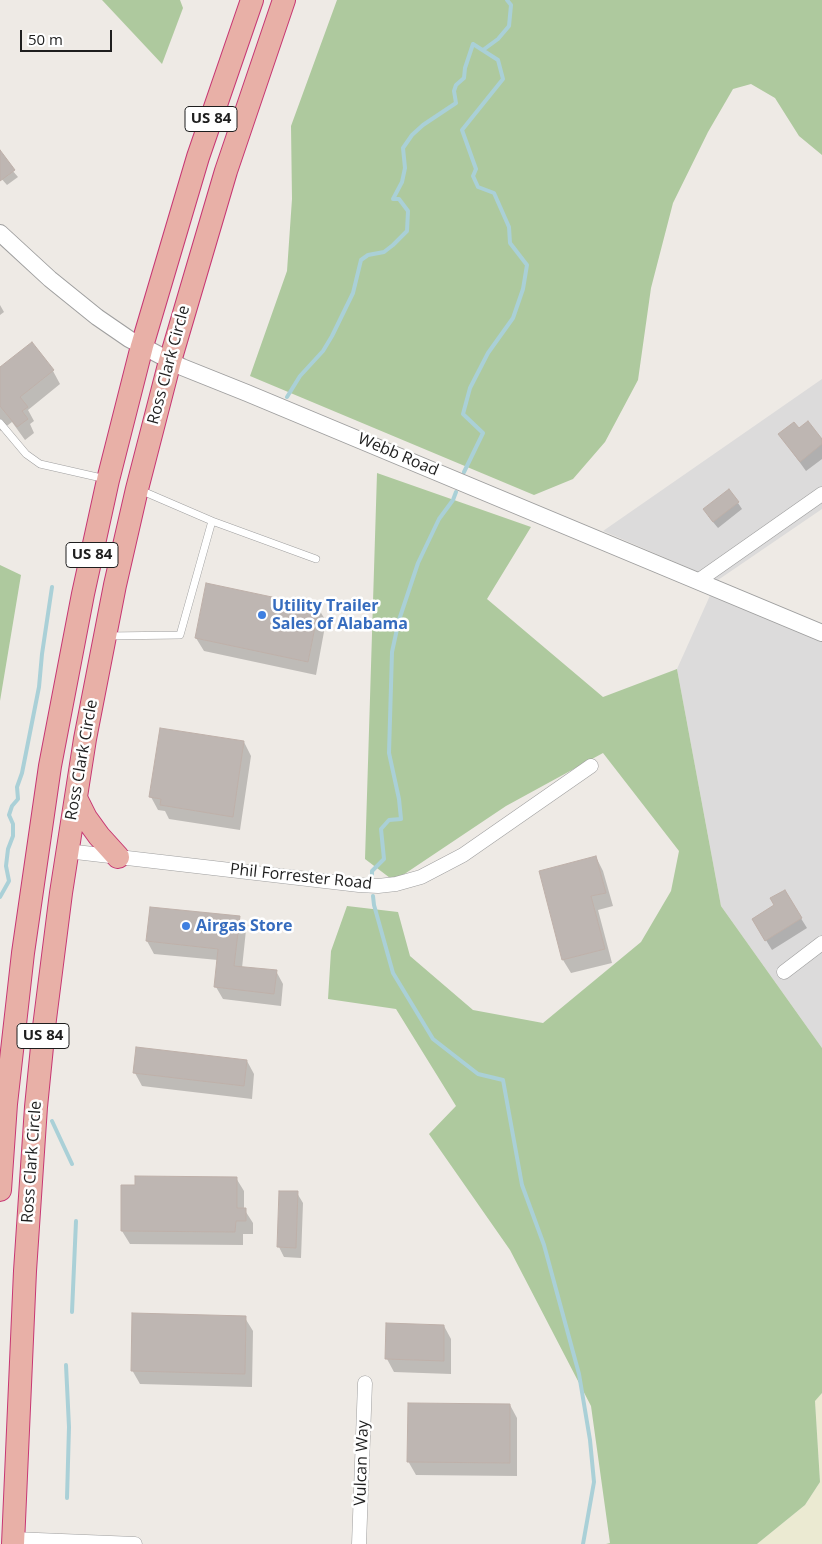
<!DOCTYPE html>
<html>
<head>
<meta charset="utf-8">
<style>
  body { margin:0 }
  #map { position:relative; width:822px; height:1544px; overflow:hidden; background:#eeeae5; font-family:"Open Sans",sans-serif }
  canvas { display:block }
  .scale { position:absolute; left:20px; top:30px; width:92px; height:22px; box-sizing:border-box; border:2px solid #1e1e1e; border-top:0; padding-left:6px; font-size:15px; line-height:18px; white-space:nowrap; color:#1e1e1e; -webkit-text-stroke:4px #fff; paint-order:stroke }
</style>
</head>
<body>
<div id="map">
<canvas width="822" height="1544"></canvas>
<div class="scale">50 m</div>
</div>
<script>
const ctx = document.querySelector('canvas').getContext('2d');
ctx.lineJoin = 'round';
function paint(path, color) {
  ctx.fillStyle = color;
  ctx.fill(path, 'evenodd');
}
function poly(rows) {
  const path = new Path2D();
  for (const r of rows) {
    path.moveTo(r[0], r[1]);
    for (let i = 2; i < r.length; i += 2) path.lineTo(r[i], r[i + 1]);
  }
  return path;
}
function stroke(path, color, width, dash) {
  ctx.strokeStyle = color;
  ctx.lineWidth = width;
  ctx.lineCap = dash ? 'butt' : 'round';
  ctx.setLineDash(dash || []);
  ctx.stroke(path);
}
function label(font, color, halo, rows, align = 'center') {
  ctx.font = font + ' "Open Sans",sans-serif';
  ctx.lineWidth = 5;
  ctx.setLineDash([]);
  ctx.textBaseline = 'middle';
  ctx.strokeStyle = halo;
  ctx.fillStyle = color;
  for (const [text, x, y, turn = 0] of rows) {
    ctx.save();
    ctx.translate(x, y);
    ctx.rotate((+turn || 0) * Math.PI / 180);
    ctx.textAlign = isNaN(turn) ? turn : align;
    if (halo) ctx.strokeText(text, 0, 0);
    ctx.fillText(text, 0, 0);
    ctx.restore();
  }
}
paint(poly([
  [822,379,822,509,718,580,822,626,822,1048,721,906,677,669,717,580,603,531]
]), '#dcdbdb');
paint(poly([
  [822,1393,822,1544,757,1544,805,1505,820,1482,815,1401]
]), '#ebead2');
paint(poly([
  [102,0,180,0,183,8,162,64],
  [337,0,822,0,822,155,799,136,775,98,751,84,733,89,708,132,673,203,651,288,638,380,605,442,573,479,534,495,250,376,287,271,292,199,291,126],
  [377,473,531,527,487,599,603,697,677,669,721,906,822,1048,822,1393,815,1401,820,1482,805,1505,757,1544,606,1544,610,1543,591,1406,510,1250,429,1134,456,1106,396,1009,328,999,331,951,347,906,398,912,410,956,473,1010,543,1023,641,942,671,891,679,851,603,753,506,806,394,881,365,859],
  [0,565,21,575,0,701]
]), '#aec99e');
paint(poly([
  [0,156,18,177,7,185,0,177],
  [0,305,4,312,0,315],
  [0,369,53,371,60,384,28,410,34,421,30,424,34,433,25,440,12,422,0,431],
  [799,430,822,441,822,459,806,471,780,435],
  [738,503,742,509,718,528,708,516],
  [318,608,326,621,316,675,204,651,196,638],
  [244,742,251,756,240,830,169,819,165,811,158,810,151,797],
  [596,857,603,871,613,906,598,910,612,963,571,973,563,960,540,872],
  [784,891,807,928,772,950,753,919,776,905],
  [239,918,246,930,242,968,276,971,283,984,281,1006,223,999,216,987,218,960,154,954,147,941],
  [247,1061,254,1074,252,1099,142,1086,135,1073],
  [236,1178,244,1191,244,1209,253,1223,253,1234,243,1234,243,1245,130,1244,122,1231],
  [297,1193,303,1203,301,1258,284,1257,279,1247],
  [245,1318,253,1331,252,1387,140,1384,132,1370],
  [444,1326,451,1339,451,1374,394,1372,387,1359],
  [510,1405,517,1418,517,1476,416,1475,408,1461]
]), '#0003');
stroke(poly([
  [483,50,498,39,509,26,511,5,507,0],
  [287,397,300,376,323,351,332,336,353,293,361,260,368,255,384,252,393,245,407,231,408,211,399,199,393,199,402,182,405,168,403,148,412,135,423,125,456,103,454,91,456,85,464,78,465,68,473,44,498,60,503,79,462,130,476,169,473,176,478,187,494,193,509,227,510,243,527,265,523,289,513,318,488,353,470,388,463,414,483,433,464,472],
  [372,876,372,871,384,859,381,829,389,820,401,819,399,799,389,753,392,652,399,620,418,563,439,519,453,500,456,492],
  [373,896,374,905,393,973,433,1039,478,1074,503,1080,522,1185,544,1245,579,1374,590,1440,594,1482,583,1544],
  [0,897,9,881,6,866,8,849,13,836,13,824,9,815,12,806,18,799,17,787,22,773,39,687,42,654,52,587],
  [52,1121,72,1164],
  [72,1312,76,1221],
  [66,1365,69,1427,67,1498]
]), '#aad0d7', 4);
const building = poly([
  [0,150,15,170,0,181,0,150],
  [32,342,54,370,20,397,28,407,22,411,28,419,17,427,0,406,0,367,32,342],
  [808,421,822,439,822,444,800,462,778,434,794,422,799,428,808,421],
  [729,489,739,502,713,522,703,509,729,489],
  [206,583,319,607,308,662,195,638,206,583],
  [160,728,244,741,233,817,160,805,161,799,149,797,160,728],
  [596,856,606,893,591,896,605,949,562,960,539,871,596,856],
  [785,890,802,918,765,941,752,919,774,905,770,898,785,890],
  [150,907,240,916,234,966,277,970,274,994,214,987,218,949,146,941,150,907],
  [136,1047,247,1060,244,1086,133,1073,136,1047],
  [135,1176,237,1177,237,1208,246,1208,246,1221,236,1221,235,1232,121,1231,121,1185,135,1185,135,1176],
  [279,1191,298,1191,296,1248,277,1247,279,1191],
  [132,1313,246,1316,245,1374,131,1371,132,1313],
  [386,1323,444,1325,444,1361,385,1359,386,1323],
  [408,1403,510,1404,510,1463,407,1462,408,1403]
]);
paint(building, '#beb6b2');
stroke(building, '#beb0a9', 1);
const service = poly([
  [0,423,26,454,40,464,106,479],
  [140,490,212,521,316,559],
  [108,636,180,635,212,521]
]);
const minor = poly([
  [698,581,822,494],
  [67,851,359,885,378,886,396,884,421,877,463,855,591,766],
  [784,972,822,943],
  [13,1539,135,1544],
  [359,1544,365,1383]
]);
const tertiary = poly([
  [0,233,50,279,97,317,129,339,182,367,247,393,822,633]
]);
const trunk = poly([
  [76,798,86,818,99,836,118,857],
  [0,1190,6,1104,23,953,50,766,83,594,108,480,142,346,198,157,252,0],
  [13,1544,25,1271,36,1107,44,1027,61,893,85,739,115,585,137,489,170,361,226,171,284,0]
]);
stroke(service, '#9f9f9f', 8);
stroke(minor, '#9f9f9f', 15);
stroke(tertiary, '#9f9f9f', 18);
stroke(trunk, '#c73773', 24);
stroke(service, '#fff', 7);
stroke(minor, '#fff', 14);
stroke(tertiary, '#fff', 16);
stroke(trunk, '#e8b0a7', 22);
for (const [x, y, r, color] of [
  [262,615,5,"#3f7fe0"],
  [186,926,5,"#3f7fe0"]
]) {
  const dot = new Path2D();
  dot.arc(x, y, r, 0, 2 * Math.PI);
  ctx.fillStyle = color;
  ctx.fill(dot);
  stroke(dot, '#fff', 2);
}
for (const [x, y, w] of [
  [211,119,52],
  [92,555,52],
  [43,1036,52]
]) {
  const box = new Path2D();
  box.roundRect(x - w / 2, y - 12.5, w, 25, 4);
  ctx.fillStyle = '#fff';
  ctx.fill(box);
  stroke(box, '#1e1e1e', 1);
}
label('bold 15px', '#1e1e1e', null, [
  ["US 84",211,119],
  ["US 84",92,555],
  ["US 84",43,1036]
]);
label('16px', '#1e1e1e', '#fff', [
  ["Ross Clark Circle",169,365,-75],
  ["Webb Road",398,455,23],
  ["Ross Clark Circle",82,760,-80],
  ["Phil Forrester Road",301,877,6],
  ["Ross Clark Circle",32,1162,-86],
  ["Vulcan Way",362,1463,-88]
]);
label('bold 16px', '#366cbe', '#fff', [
  ["Utility Trailer",272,606],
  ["Sales of Alabama",272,624],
  ["Airgas Store",196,926]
], 'left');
</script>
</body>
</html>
